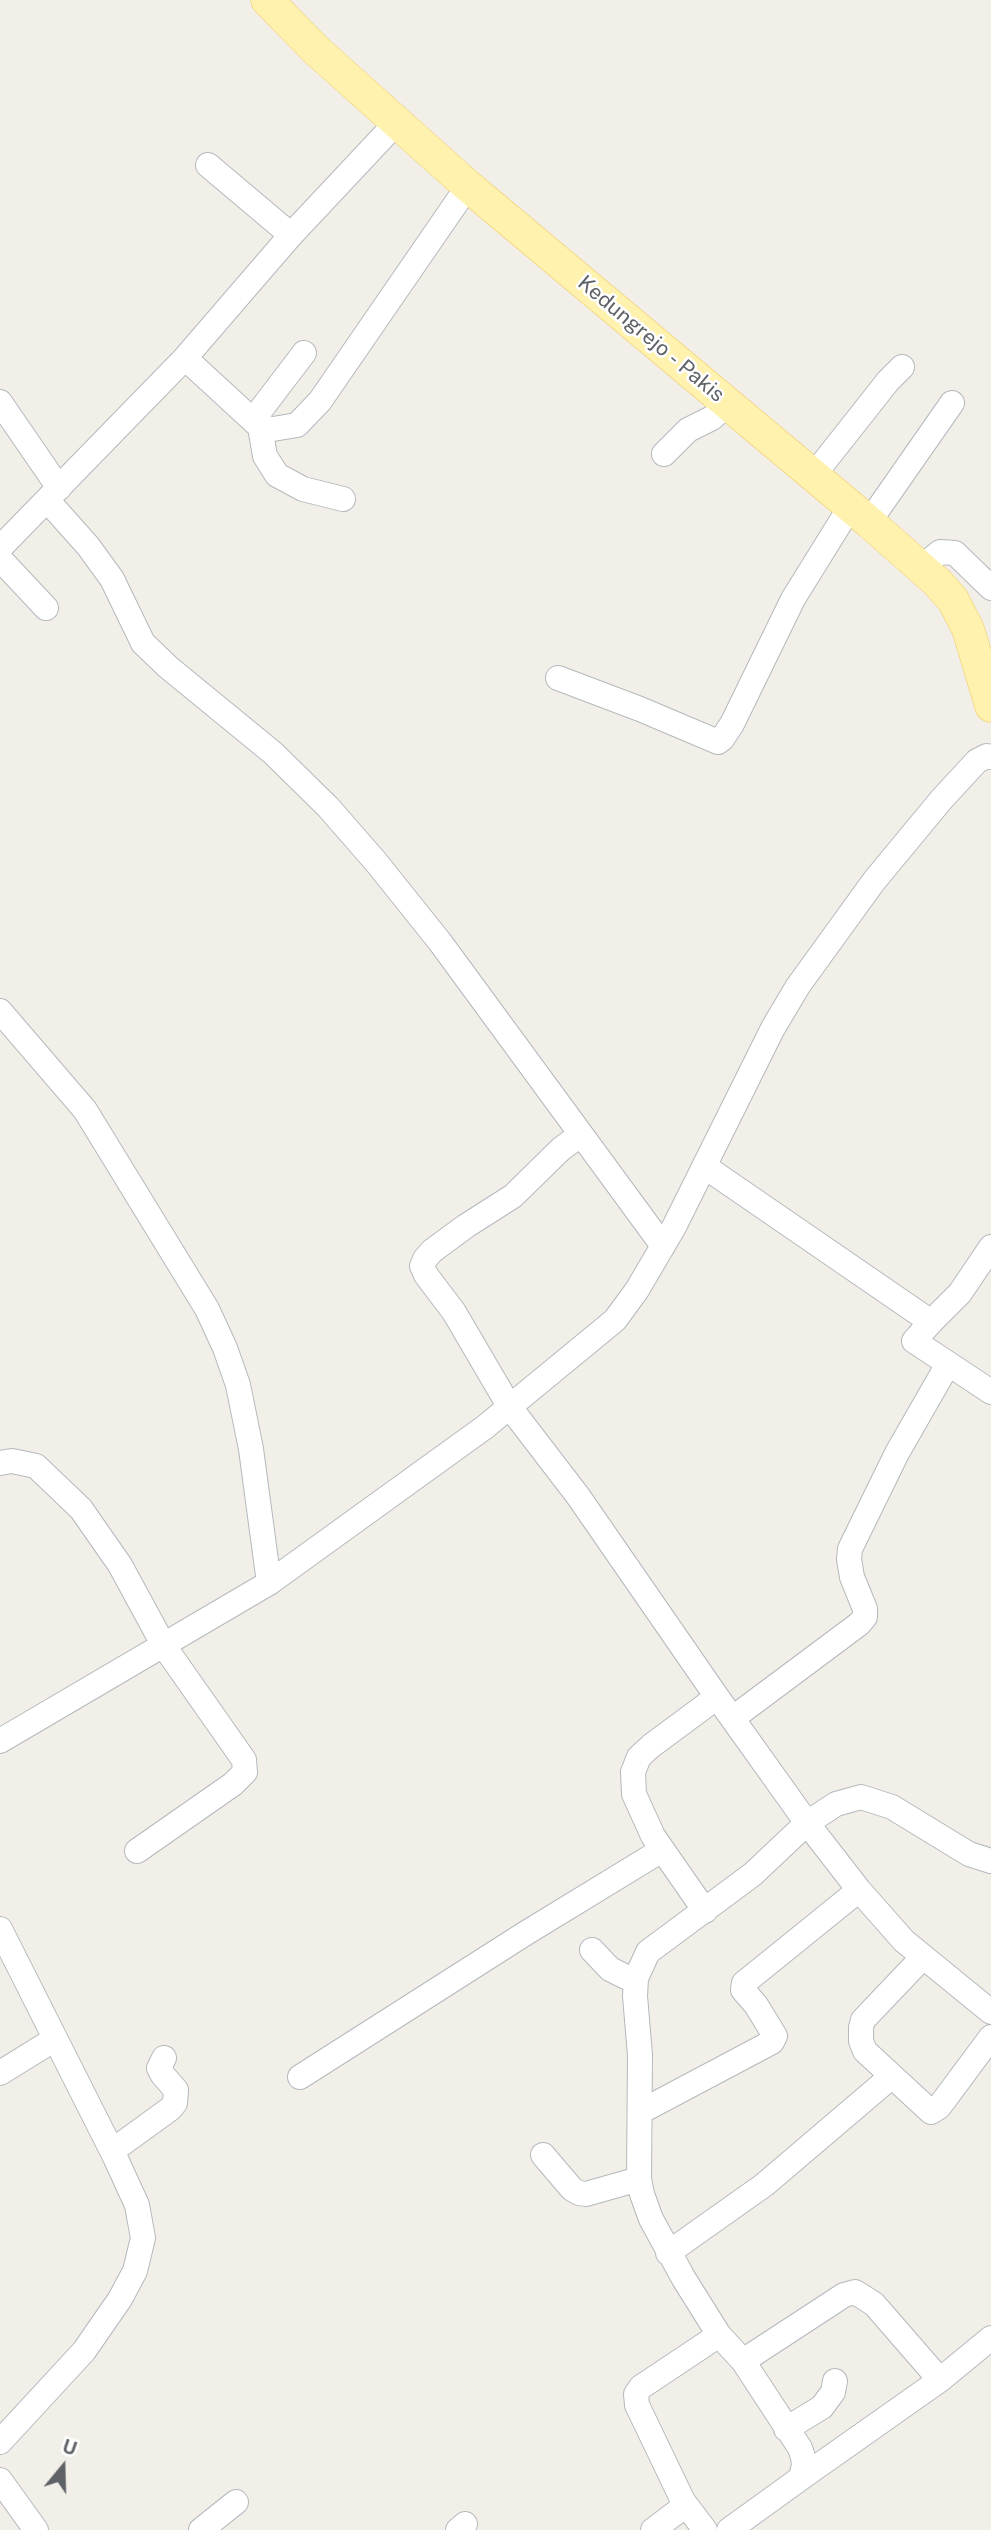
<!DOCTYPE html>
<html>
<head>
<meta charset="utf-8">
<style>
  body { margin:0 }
  #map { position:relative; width:991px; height:2530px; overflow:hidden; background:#f1efe8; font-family:"Public Sans",sans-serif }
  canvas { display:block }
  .north { position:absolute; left:28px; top:2432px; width:70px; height:70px; -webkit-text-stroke:5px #fff; paint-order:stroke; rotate:19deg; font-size:19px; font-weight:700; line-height:28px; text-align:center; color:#5f6368 }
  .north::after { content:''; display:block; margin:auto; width:24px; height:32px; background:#5f6368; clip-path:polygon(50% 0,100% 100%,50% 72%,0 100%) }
</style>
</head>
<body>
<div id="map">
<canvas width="991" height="2530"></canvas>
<div class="north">U</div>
</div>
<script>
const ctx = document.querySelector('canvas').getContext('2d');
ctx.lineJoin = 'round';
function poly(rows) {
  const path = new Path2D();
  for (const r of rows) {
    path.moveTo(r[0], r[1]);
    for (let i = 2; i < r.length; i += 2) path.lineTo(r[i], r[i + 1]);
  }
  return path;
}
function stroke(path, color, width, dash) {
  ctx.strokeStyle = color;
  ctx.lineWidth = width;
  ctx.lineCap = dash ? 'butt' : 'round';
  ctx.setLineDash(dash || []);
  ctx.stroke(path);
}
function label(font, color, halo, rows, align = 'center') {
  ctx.font = font + ' "Public Sans",sans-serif';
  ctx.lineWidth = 5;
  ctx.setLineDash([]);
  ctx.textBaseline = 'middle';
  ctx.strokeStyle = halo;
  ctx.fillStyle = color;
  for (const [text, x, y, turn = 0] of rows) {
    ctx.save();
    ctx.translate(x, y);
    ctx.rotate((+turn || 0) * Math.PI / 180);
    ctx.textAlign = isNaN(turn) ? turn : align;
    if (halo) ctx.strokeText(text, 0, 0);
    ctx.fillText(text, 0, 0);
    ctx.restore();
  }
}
const minor = poly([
  [208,165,291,235],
  [185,358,260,427,273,429,297,425,320,401,468,186],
  [0,402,59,488],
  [253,420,304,353],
  [260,427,265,456,277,475,303,489,343,499],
  [664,454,688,430,712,418,728,404],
  [813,476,888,381,902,367],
  [47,500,88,546,112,579,143,643,168,667,273,753,328,807,376,862,440,942,663,1246],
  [869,522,952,403],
  [0,548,185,358,291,235,397,122],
  [0,559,46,608],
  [922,567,940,552,955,553,991,588],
  [558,678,640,709,718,742,722,739,732,724,793,599,850,507],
  [0,1011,85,1110,207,1309,225,1348,238,1385,251,1449,269,1583],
  [580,1135,561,1149,513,1196,466,1226,432,1251,425,1259,422,1266,426,1275,454,1312,509,1406,578,1496,717,1697,807,1823,753,1874,648,1952,636,1978,635,1996,640,2055,639,2179,642,2194,651,2219,684,2279,719,2335,743,2361,800,2448,803,2457,804,2465,801,2478,729,2530],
  [704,1166,931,1322,960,1293,991,1247],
  [931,1322,914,1341,991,1392],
  [0,1463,12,1461,36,1466,81,1509,120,1565,164,1646,244,1760,245,1772,233,1784,137,1851],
  [733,1718,859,1624,865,1617,865,1609,852,1577,849,1559,850,1549,897,1453,948,1364],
  [0,1741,269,1583,485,1427,615,1320,637,1290,674,1227,773,1028,798,986,874,881,941,800,977,761,987,756,991,757],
  [991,1861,969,1854,892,1807,861,1797,836,1804,807,1823,859,1890,904,1941,991,2012],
  [705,1911,653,1836,634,1794,633,1772,639,1757,651,1746,717,1697],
  [0,1929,115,2157,137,2205,143,2238,135,2271,120,2299,84,2351,0,2442],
  [592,1950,610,1969,628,1978,636,1978],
  [923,1957,863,2020,861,2028,861,2041,865,2051,931,2112,939,2107,991,2037],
  [0,2073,55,2039],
  [300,2077,526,1933,662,1850],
  [640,2112,772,2042,775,2036,756,2005,743,1990,744,1983,859,1890],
  [112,2151,170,2109,175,2103,176,2090,162,2074,159,2068,164,2058],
  [543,2155,572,2189,579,2193,586,2194,639,2179],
  [668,2253,764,2185,892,2076],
  [743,2361,844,2295,855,2292,874,2304,940,2380],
  [786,2429,822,2407,833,2392,835,2381],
  [801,2478,940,2380,991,2338],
  [0,2480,36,2530],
  [201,2530,236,2502],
  [458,2530,465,2524],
  [653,2530,686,2505],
  [705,2530,683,2501,637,2405,636,2394,641,2387,719,2335]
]);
const major = poly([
  [267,0,316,50,468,186,869,522,937,582,953,600,968,629,991,706]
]);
stroke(minor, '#b5b8bc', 26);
stroke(major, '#f2c960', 33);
stroke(minor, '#fff', 24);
stroke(major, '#fff2af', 32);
label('21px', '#5f6368', '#fff', [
  ["Kedungrejo - Pakis",651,339,40]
]);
</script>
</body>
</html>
